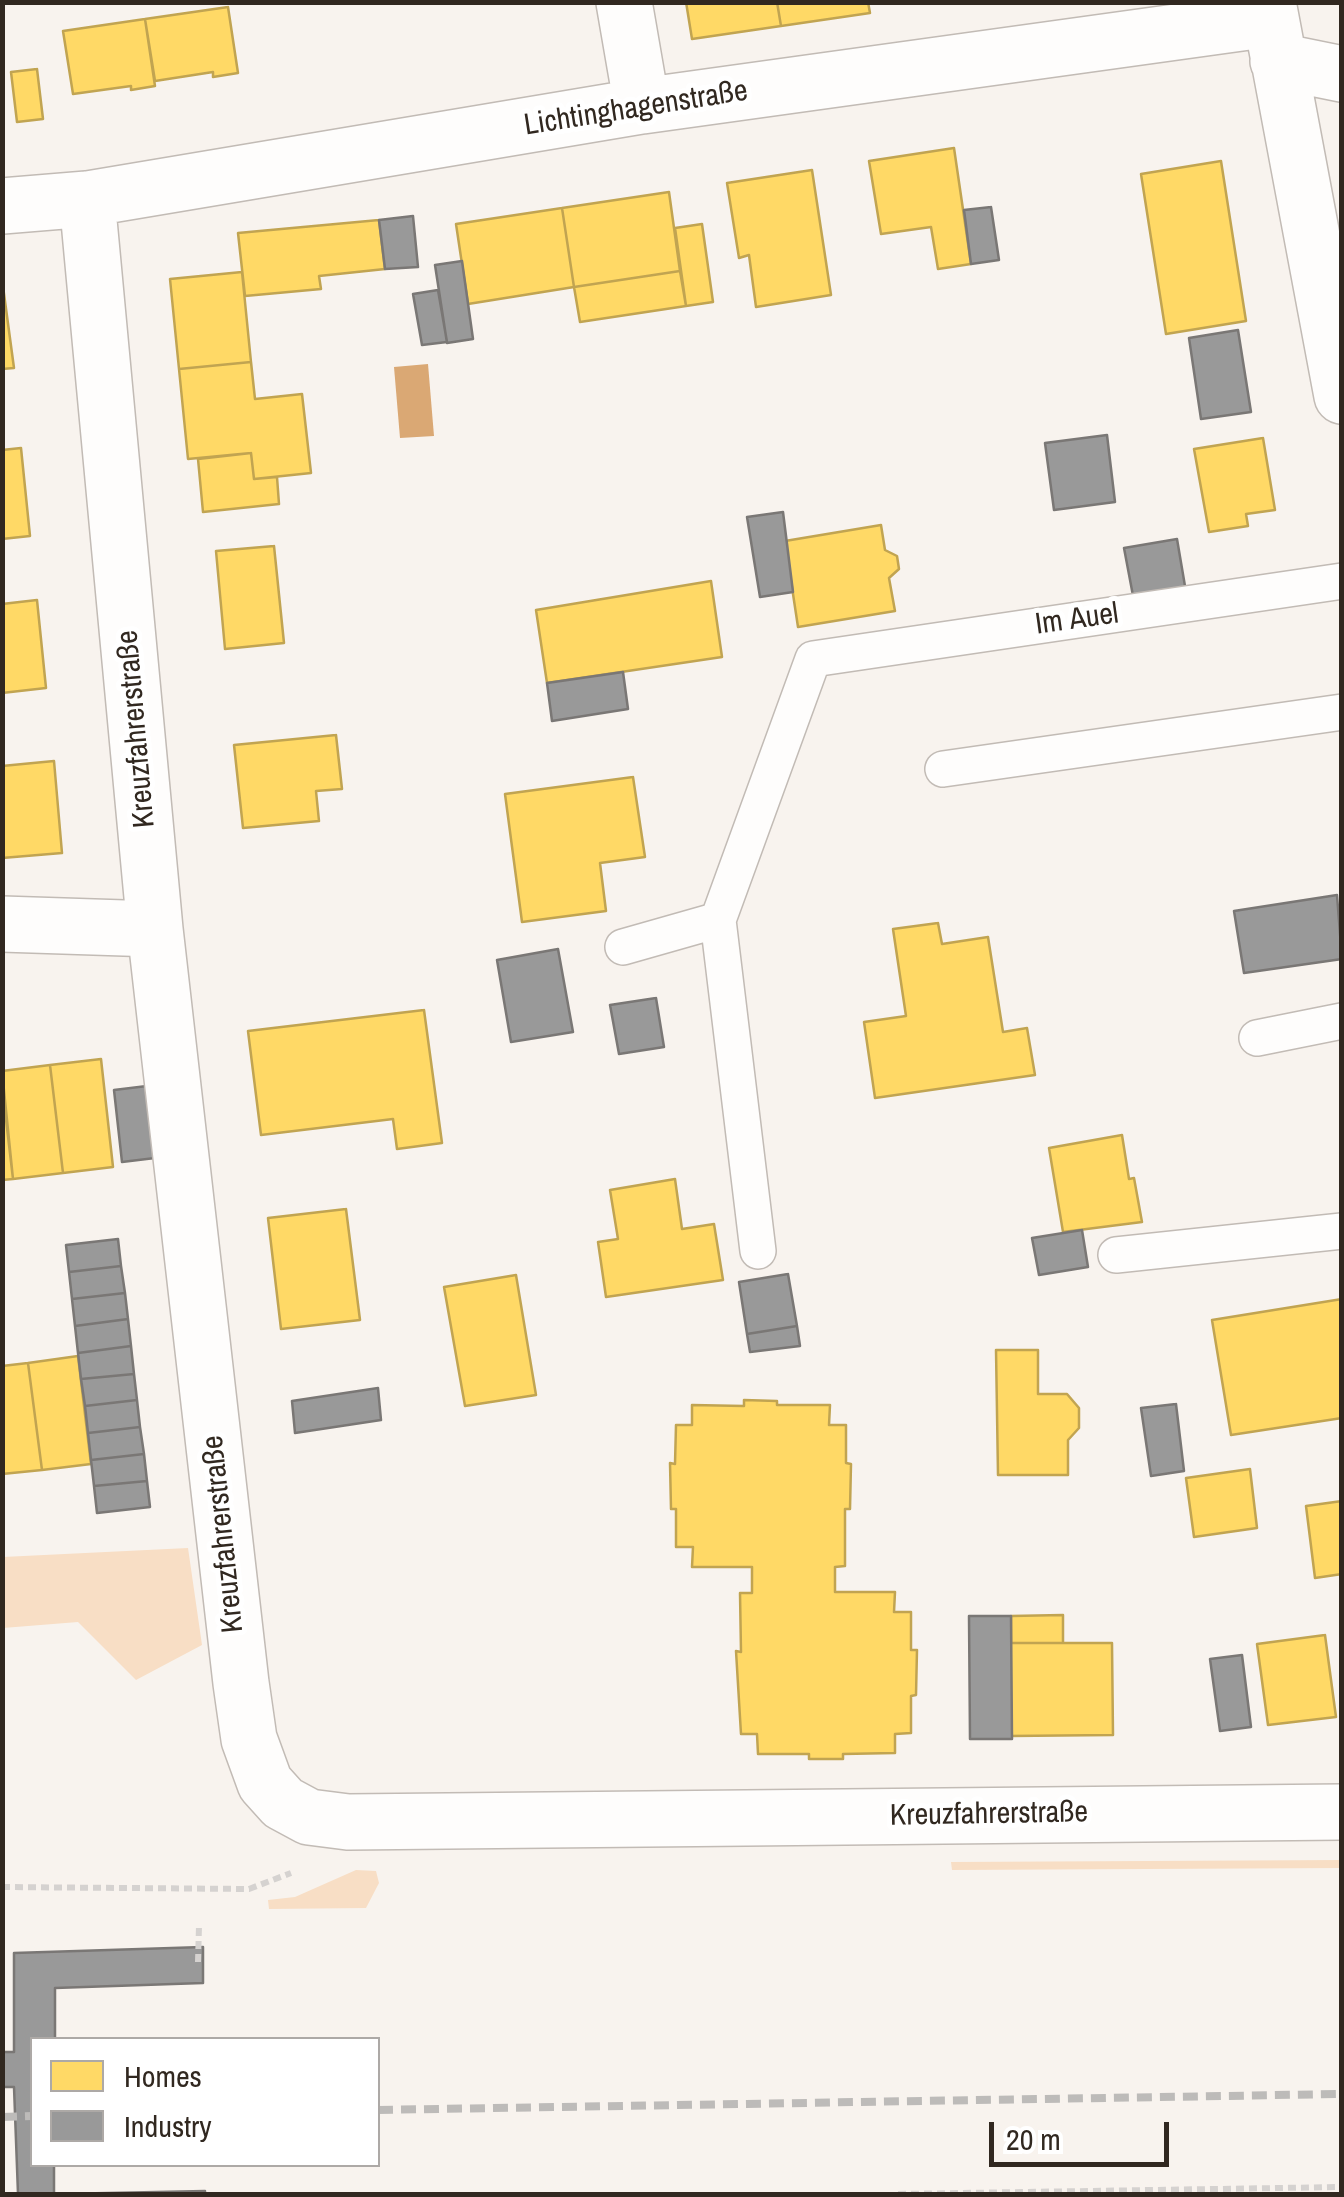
<!DOCTYPE html>
<html>
<head>
<meta charset="utf-8">
<style>
  body { margin:0 }
  #map { position:relative; width:1344px; height:2197px; overflow:hidden; background:#f8f3ee; font-family:"Archivo Narrow",sans-serif }
  canvas { display:block }
  .frame { position:absolute; inset:0; border:5px solid #312820; pointer-events:none }
  .legend { position:absolute; left:30px; top:2037px; width:350px; height:130px; box-sizing:border-box; background:#fff; border:2px solid #ada9a6; margin:0; padding:12px 18px; list-style:none; font-size:30px; color:#312820 }
  .legend li { display:flex; align-items:center; gap:20px; height:50px }
  .legend b { width:50px; border:2px solid #ada9a6 }
  .scale { position:absolute; left:989px; top:2122px; width:180px; height:45px; box-sizing:border-box; border:5px solid #312820; border-top:0; padding-left:12px; font-size:30px; line-height:35px; white-space:nowrap; color:#312820; -webkit-text-stroke:8px #fff; paint-order:stroke }
</style>
</head>
<body>
<div id="map">
<canvas width="1344" height="2197"></canvas>
<div class="frame"></div>
<ul class="legend">
<li><b style="height:28px;background:#ffd966"></b>Homes</li>
<li><b style="height:28px;background:#999"></b>Industry</li>
</ul>
<div class="scale">20 m</div>
</div>
<script>
const ctx = document.querySelector('canvas').getContext('2d');
ctx.lineJoin = 'round';
function paint(path, color) {
  ctx.fillStyle = color;
  ctx.fill(path, 'evenodd');
}
function poly(rows) {
  const path = new Path2D();
  for (const r of rows) {
    path.moveTo(r[0], r[1]);
    for (let i = 2; i < r.length; i += 2) path.lineTo(r[i], r[i + 1]);
  }
  return path;
}
function stroke(path, color, width, dash) {
  ctx.strokeStyle = color;
  ctx.lineWidth = width;
  ctx.lineCap = dash ? 'butt' : 'round';
  ctx.setLineDash(dash || []);
  ctx.stroke(path);
}
function label(font, color, halo, rows, align = 'center') {
  ctx.font = font + ' "Archivo Narrow",sans-serif';
  ctx.lineWidth = 10;
  ctx.setLineDash([]);
  ctx.textBaseline = 'middle';
  ctx.strokeStyle = halo;
  ctx.fillStyle = color;
  for (const [text, x, y, turn = 0] of rows) {
    ctx.save();
    ctx.translate(x, y);
    ctx.rotate((+turn || 0) * Math.PI / 180);
    ctx.textAlign = isNaN(turn) ? turn : align;
    if (halo) ctx.strokeText(text, 0, 0);
    ctx.fillText(text, 0, 0);
    ctx.restore();
  }
}
paint(poly([
  [188,1548,202,1645,136,1680,78,1622,3,1628,3,1557],
  [1341,1860,1341,1868,952,1870,951,1862],
  [356,1870,376,1871,379,1883,366,1908,269,1909,268,1900,295,1897]
]), '#f8dec5');
paint(poly([
  [428,364,434,436,400,438,394,367]
]), '#daa874');
const homes = poly([
  [686,2,777,2,781,26,692,39,686,2],
  [777,2,868,2,870,13,781,26,777,2],
  [228,7,238,73,213,77,213,72,155,81,145,19,228,7],
  [145,19,155,86,131,90,131,86,73,94,63,31,145,19],
  [37,69,43,119,17,122,11,72,37,69],
  [954,148,971,264,938,269,931,227,881,234,869,161,954,148],
  [1221,161,1246,321,1166,334,1141,174,1221,161],
  [812,170,831,295,756,307,749,255,739,258,727,183,812,170],
  [669,192,680,271,574,287,562,208,669,192],
  [562,208,574,287,468,304,456,224,562,208],
  [379,220,385,269,319,276,321,289,245,296,238,233,379,220],
  [702,224,713,302,686,306,675,228,702,224],
  [680,271,686,306,580,322,574,287,680,271],
  [242,272,251,362,179,369,170,279,242,272],
  [2,279,14,368,2,369,2,279],
  [251,362,255,399,302,394,311,473,254,479,251,453,188,459,179,369,251,362],
  [1263,438,1275,510,1246,514,1248,526,1209,532,1194,449,1263,438],
  [21,448,30,536,2,539,2,450,21,448],
  [251,453,254,479,277,477,279,504,203,512,198,459,251,453],
  [881,525,885,550,897,556,899,569,889,578,895,611,798,627,785,541,881,525],
  [274,546,284,643,225,649,216,551,274,546],
  [711,581,722,657,547,683,536,610,711,581],
  [37,600,46,688,2,693,2,604,37,600],
  [336,735,342,789,316,791,319,821,243,828,234,745,336,735],
  [54,761,62,853,2,858,2,766,54,761],
  [633,777,645,857,600,863,606,911,522,922,505,794,633,777],
  [938,923,942,944,988,937,1003,1032,1027,1028,1035,1075,875,1098,864,1022,906,1016,893,929,938,923],
  [424,1010,442,1143,397,1149,393,1119,261,1135,248,1031,424,1010],
  [101,1059,113,1167,63,1173,50,1065,101,1059],
  [50,1065,63,1173,13,1179,2,1071,50,1065],
  [2,1085,13,1179,2,1180,2,1085],
  [1122,1135,1129,1179,1134,1178,1142,1222,1063,1232,1049,1148,1122,1135],
  [675,1179,682,1229,714,1224,723,1280,606,1297,598,1242,618,1239,610,1190,675,1179],
  [346,1209,360,1320,281,1329,268,1218,346,1209],
  [516,1275,536,1395,465,1406,444,1287,516,1275],
  [1342,1299,1342,1418,1231,1435,1212,1320,1342,1299],
  [996,1350,1038,1350,1038,1394,1067,1394,1079,1408,1079,1428,1068,1440,1068,1475,998,1475,996,1350],
  [78,1356,91,1464,42,1470,28,1363,78,1356],
  [28,1363,42,1470,2,1474,2,1366,28,1363],
  [744,1400,777,1401,777,1405,830,1405,829,1425,846,1425,846,1463,851,1464,850,1509,845,1509,845,1566,835,1567,835,1592,895,1592,894,1612,911,1612,911,1650,917,1650,916,1695,911,1696,911,1733,895,1734,895,1753,843,1754,843,1759,809,1759,809,1754,758,1754,757,1734,741,1734,736,1651,741,1652,740,1593,752,1593,752,1567,692,1567,693,1547,676,1547,676,1509,671,1509,670,1463,675,1464,676,1425,692,1425,692,1405,744,1406,744,1400],
  [1250,1469,1257,1528,1194,1537,1186,1478,1250,1469],
  [1342,1501,1342,1574,1315,1578,1306,1506,1342,1501],
  [1063,1615,1063,1643,1011,1643,1011,1616,1063,1615],
  [1325,1635,1336,1717,1268,1725,1257,1644,1325,1635],
  [1009,1643,1112,1643,1113,1735,1010,1736,1009,1643]
]);
paint(homes, '#ffd966');
stroke(homes, '#c1a451', 2.5);
const industry = poly([
  [991,207,999,260,971,264,964,210,991,207],
  [413,216,418,267,385,269,379,220,413,216],
  [462,261,473,339,447,343,435,265,462,261],
  [438,290,447,342,422,345,413,294,438,290],
  [1238,330,1251,412,1201,419,1189,338,1238,330],
  [1107,435,1115,502,1054,510,1045,443,1107,435],
  [783,512,793,592,760,597,747,517,783,512],
  [1177,539,1186,592,1134,601,1124,548,1177,539],
  [623,672,628,709,552,721,547,683,623,672],
  [1337,895,1342,959,1244,973,1234,911,1337,895],
  [558,949,573,1032,511,1042,497,960,558,949],
  [656,998,664,1047,619,1054,610,1005,656,998],
  [147,1086,155,1158,122,1162,114,1090,147,1086],
  [1082,1230,1088,1267,1039,1275,1032,1238,1082,1230],
  [118,1239,121,1266,69,1272,66,1245,118,1239],
  [121,1266,125,1293,72,1299,69,1272,121,1266],
  [788,1274,797,1326,747,1334,739,1282,788,1274],
  [125,1293,128,1319,75,1326,72,1299,125,1293],
  [128,1319,131,1346,78,1353,75,1326,128,1319],
  [797,1326,800,1346,750,1352,747,1334,797,1326],
  [131,1346,134,1374,81,1379,78,1353,131,1346],
  [134,1374,137,1400,85,1406,81,1379,134,1374],
  [378,1388,381,1420,295,1433,292,1401,378,1388],
  [137,1400,140,1427,88,1433,85,1406,137,1400],
  [1176,1404,1184,1471,1151,1476,1141,1408,1176,1404],
  [140,1427,144,1454,91,1460,88,1433,140,1427],
  [144,1454,147,1481,94,1486,91,1460,144,1454],
  [147,1481,150,1507,97,1513,94,1486,147,1481],
  [969,1616,1011,1616,1012,1739,970,1739,969,1616],
  [1242,1655,1251,1727,1220,1731,1210,1659,1242,1655],
  [203,1947,203,1983,55,1988,55,2040,32,2040,32,2164,54,2164,54,2194,18,2194,14,2087,2,2087,2,2052,14,2052,14,1953,203,1947],
  [205,2191,205,2194,59,2194,205,2191]
]);
paint(industry, '#999');
stroke(industry, '#7a7775', 2.5);
const lane = poly([
  [943,769,1342,712],
  [718,920,758,1251],
  [623,947,718,920,813,659,1342,581],
  [1257,1038,1342,1021],
  [1116,1255,1342,1231]
]);
const street = poly([
  [624,2,642,106],
  [1268,2,1342,396],
  [1278,61,1342,74],
  [87,199,155,929,241,1683,249,1739,265,1783,283,1803,309,1817,348,1822,1342,1812],
  [2,206,87,199,642,106,1270,19],
  [2,924,155,929]
]);
stroke(lane, '#c2bbb5', 38);
stroke(street, '#c2bbb5', 58);
stroke(poly([
  [2,1887,249,1889,291,1873],
  [198,1962,199,1926],
  [898,2194,1342,2187]
]), '#d5d2d0', 6, [8, 5]);
stroke(lane, '#fefdfc', 35);
stroke(street, '#fefdfc', 55);
stroke(poly([
  [378,2110,1342,2094],
  [2,2117,32,2116]
]), '#bdbbb9', 8, [15, 8]);
label('30px', '#312820', '#fff', [
  ["Lichtinghagenstraße",636,109,-9],
  ["Im Auel",1077,620,-8],
  ["Kreuzfahrerstraße",137,729,-95],
  ["Kreuzfahrerstraße",224,1534,-96],
  ["Kreuzfahrerstraße",989,1815,-1]
]);
</script>
</body>
</html>
